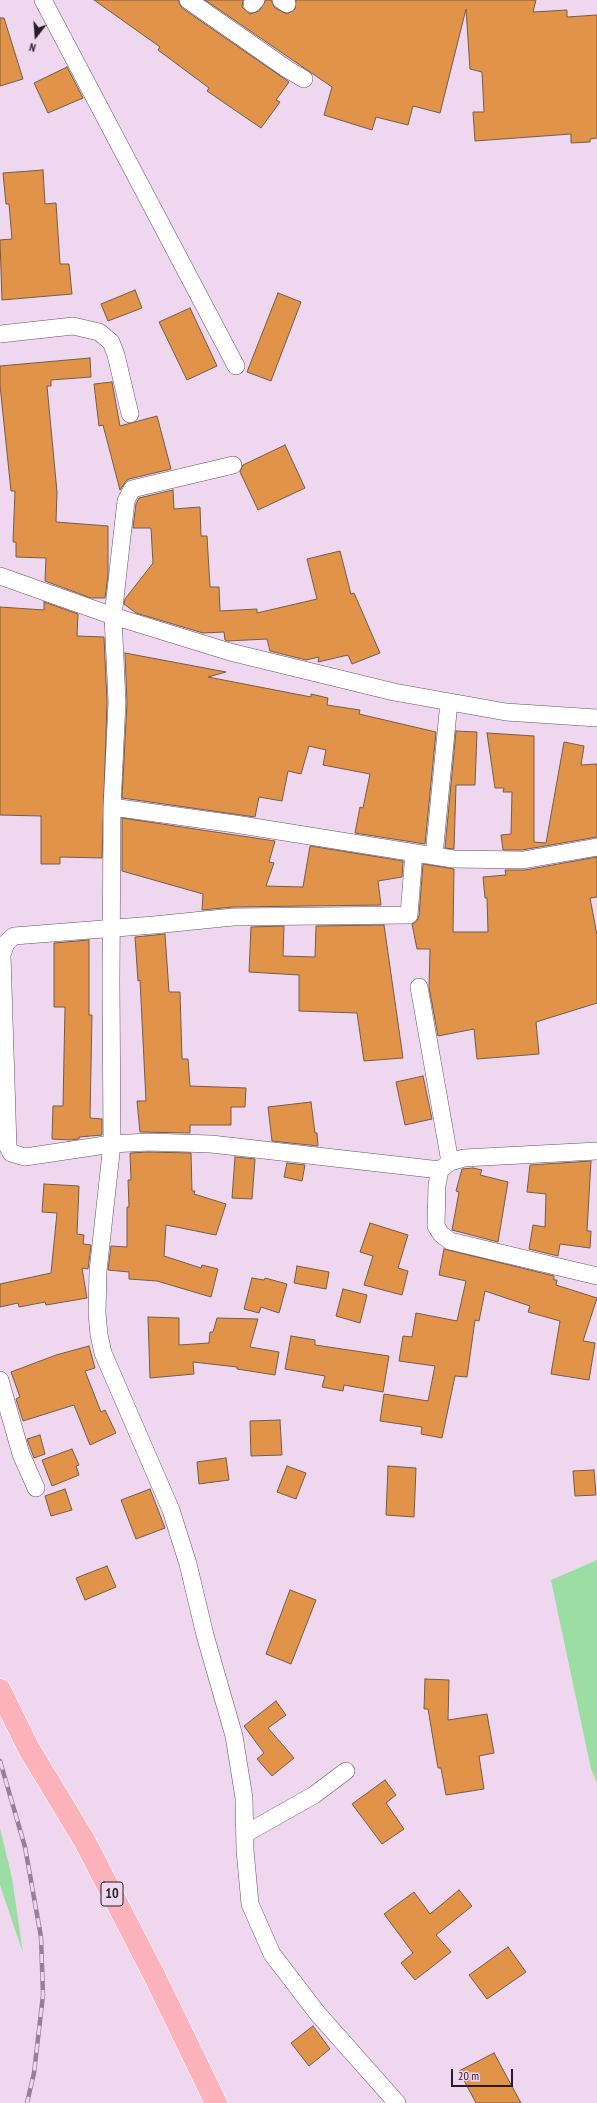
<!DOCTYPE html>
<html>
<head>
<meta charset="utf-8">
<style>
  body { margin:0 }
  #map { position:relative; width:597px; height:2103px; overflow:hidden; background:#f0d7f0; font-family:"PT Sans Narrow",sans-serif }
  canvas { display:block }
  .north { position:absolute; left:16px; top:16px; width:40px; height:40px; -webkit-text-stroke:3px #f0d7f0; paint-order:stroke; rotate:197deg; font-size:11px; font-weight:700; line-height:16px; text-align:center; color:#261d26 }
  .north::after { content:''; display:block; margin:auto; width:14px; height:18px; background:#261d26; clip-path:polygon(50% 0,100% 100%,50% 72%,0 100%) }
  .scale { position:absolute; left:451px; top:2069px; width:62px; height:18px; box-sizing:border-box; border:2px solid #261d26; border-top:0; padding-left:5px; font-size:12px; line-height:14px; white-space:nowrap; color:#261d26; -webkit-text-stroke:3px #f0d7f0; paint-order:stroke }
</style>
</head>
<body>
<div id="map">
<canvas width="597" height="2103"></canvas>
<div class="north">N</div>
<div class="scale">20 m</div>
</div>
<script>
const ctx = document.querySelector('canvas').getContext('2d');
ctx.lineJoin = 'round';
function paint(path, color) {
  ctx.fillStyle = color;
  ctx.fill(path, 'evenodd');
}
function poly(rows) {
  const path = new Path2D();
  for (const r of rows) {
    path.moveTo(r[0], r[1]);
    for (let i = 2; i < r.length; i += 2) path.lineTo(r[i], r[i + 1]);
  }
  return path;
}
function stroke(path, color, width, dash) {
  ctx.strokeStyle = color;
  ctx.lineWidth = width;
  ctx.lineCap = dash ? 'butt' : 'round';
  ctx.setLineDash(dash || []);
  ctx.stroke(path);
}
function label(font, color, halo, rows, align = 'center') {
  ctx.font = font + ' "PT Sans Narrow",sans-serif';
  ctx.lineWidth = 3.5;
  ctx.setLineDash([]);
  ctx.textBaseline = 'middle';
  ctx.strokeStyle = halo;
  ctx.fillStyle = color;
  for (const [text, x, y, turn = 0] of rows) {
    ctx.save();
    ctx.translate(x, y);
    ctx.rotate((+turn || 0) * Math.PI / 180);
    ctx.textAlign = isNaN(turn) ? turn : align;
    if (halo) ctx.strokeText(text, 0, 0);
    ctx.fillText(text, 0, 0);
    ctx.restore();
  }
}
paint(poly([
  [597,1560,597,1783,591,1769,551,1580],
  [0,1828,12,1878,23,1953,0,1885]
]), '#9cdda4');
const building = poly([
  [94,0,178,0,182,8,289,82,276,100,280,102,261,128,207,91,209,88,158,50,160,47,94,0],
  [205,0,243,0,242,7,250,14,259,11,266,0,271,0,275,8,287,14,295,9,296,0,536,0,533,12,567,10,567,17,597,15,597,138,590,139,590,142,571,143,571,134,475,141,473,112,484,112,482,72,470,69,466,9,440,113,413,106,408,125,376,117,372,130,324,115,332,87,205,0],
  [0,18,4,18,23,79,0,86,0,18],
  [67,67,83,98,48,113,34,83,67,67],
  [43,170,45,204,56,203,60,264,69,264,72,294,2,300,0,240,12,239,9,204,6,204,3,173,43,170],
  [135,290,142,308,108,321,101,304,135,290],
  [278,293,301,302,271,381,247,372,278,293],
  [190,308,217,366,187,380,159,322,190,308],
  [90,358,91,377,51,380,51,386,47,386,57,492,56,522,108,526,108,575,105,598,91,598,45,581,46,558,16,557,16,542,13,542,15,491,11,491,0,385,0,366,90,358],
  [112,382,120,426,157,416,171,469,129,479,126,481,120,490,103,425,99,426,94,384,112,382],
  [285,445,305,488,258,510,240,472,243,465,285,445],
  [173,490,174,509,200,507,201,536,207,536,210,587,219,587,220,611,257,609,257,613,317,599,307,559,340,551,351,594,354,593,380,653,352,664,348,655,318,662,319,657,306,660,270,651,267,639,227,641,225,640,224,632,203,633,136,613,124,604,125,599,153,563,151,528,133,528,136,504,139,498,173,490],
  [44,602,78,614,77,636,104,637,107,702,102,858,60,857,60,864,41,864,41,816,0,815,0,607,44,610,44,602],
  [125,653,226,672,208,677,311,697,311,694,328,698,327,705,360,710,359,714,436,732,425,844,355,833,360,807,363,808,370,774,323,765,326,750,309,746,301,774,288,771,282,801,259,797,255,817,122,798,127,702,125,653],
  [456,731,477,732,475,785,456,785,454,849,445,848,456,731],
  [487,733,534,736,534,842,546,843,564,742,584,746,581,765,597,764,597,837,522,850,503,850,501,835,511,834,512,792,503,792,504,788,495,788,487,733],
  [122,818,275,841,269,862,274,863,266,886,303,887,310,846,403,861,402,877,378,881,381,905,233,907,202,910,203,894,122,871,122,818],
  [597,857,597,897,590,898,597,935,597,1003,536,1022,539,1054,477,1059,474,1029,438,1036,429,987,430,949,417,949,412,924,417,921,419,916,423,864,454,869,453,932,488,932,487,898,485,898,483,877,506,875,505,870,525,870,597,857],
  [384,925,403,1058,364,1061,357,1013,299,1011,299,975,249,972,251,927,284,926,283,956,315,957,316,926,384,925],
  [165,934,169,992,180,992,182,1059,188,1059,190,1086,246,1088,245,1107,231,1107,231,1125,190,1125,190,1133,140,1132,137,1101,146,1101,140,980,138,981,135,937,165,934],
  [89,940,89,1015,92,1015,90,1118,102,1119,102,1135,79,1137,79,1139,70,1140,52,1139,53,1106,63,1106,65,1007,54,1007,54,943,89,940],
  [423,1076,432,1119,405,1125,396,1082,423,1076],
  [311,1102,315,1133,317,1133,318,1146,272,1141,268,1107,311,1102],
  [148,1152,191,1153,192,1191,195,1191,194,1194,226,1204,216,1235,166,1225,164,1256,201,1268,202,1265,218,1269,211,1297,157,1281,129,1279,129,1272,108,1270,111,1246,127,1247,127,1207,129,1207,128,1180,131,1180,130,1153,148,1152],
  [235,1157,255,1159,252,1199,232,1198,235,1157],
  [591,1161,587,1231,591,1231,590,1248,560,1244,558,1256,529,1249,533,1225,545,1227,546,1194,527,1192,530,1165,591,1161],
  [287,1163,305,1165,302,1181,284,1177,287,1163],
  [473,1168,482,1170,480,1175,508,1182,498,1242,452,1230,459,1192,456,1191,462,1169,473,1168],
  [44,1184,79,1186,77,1234,84,1235,83,1244,91,1245,88,1269,82,1268,87,1298,46,1305,45,1302,19,1307,18,1303,0,1307,0,1284,51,1273,57,1213,42,1212,44,1184],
  [370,1223,408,1235,398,1268,408,1271,402,1295,364,1285,373,1256,360,1252,370,1223],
  [444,1249,554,1276,554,1280,557,1280,556,1285,597,1298,583,1341,595,1343,589,1380,551,1374,560,1321,528,1312,530,1306,485,1291,479,1321,475,1320,467,1377,455,1376,442,1438,421,1434,422,1427,380,1421,384,1394,428,1401,435,1366,399,1361,403,1336,412,1337,416,1313,457,1321,466,1281,439,1275,444,1249],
  [297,1266,329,1272,326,1289,294,1283,297,1266],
  [252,1278,264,1280,265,1278,287,1284,279,1313,261,1307,259,1313,244,1309,252,1278],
  [343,1289,367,1295,360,1323,336,1316,343,1289],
  [148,1317,179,1318,179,1345,209,1343,210,1332,213,1332,217,1318,258,1319,250,1347,279,1352,275,1375,237,1369,237,1367,193,1362,194,1374,150,1378,148,1317],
  [291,1336,315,1340,315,1345,389,1356,383,1392,344,1385,343,1391,322,1387,325,1376,285,1369,291,1336],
  [89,1346,95,1368,85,1371,101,1412,105,1410,116,1433,90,1445,74,1405,23,1421,16,1399,20,1397,11,1372,56,1355,89,1346],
  [280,1420,282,1455,251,1456,250,1421,280,1420],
  [40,1435,45,1454,34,1458,27,1439,40,1435],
  [72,1449,79,1465,76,1466,79,1475,52,1486,42,1460,72,1449],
  [226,1458,229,1480,199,1484,197,1462,226,1458],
  [287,1466,306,1473,296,1499,277,1492,287,1466],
  [388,1466,416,1468,414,1517,386,1515,388,1466],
  [594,1470,596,1495,575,1496,573,1471,594,1470],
  [65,1489,72,1510,51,1516,45,1496,65,1489],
  [150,1489,165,1528,136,1539,121,1500,150,1489],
  [107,1566,116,1587,85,1600,76,1578,107,1566],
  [290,1590,316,1600,291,1664,266,1654,290,1590],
  [425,1679,449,1680,448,1720,487,1714,494,1753,479,1756,484,1789,446,1795,441,1768,438,1768,428,1709,424,1709,425,1679],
  [276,1701,286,1715,268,1728,294,1758,272,1776,257,1759,264,1753,244,1726,276,1701],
  [385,1780,396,1795,386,1803,404,1829,382,1844,352,1804,385,1780],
  [459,1890,472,1906,436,1935,451,1952,415,1980,401,1963,413,1953,384,1914,414,1892,430,1914,459,1890],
  [508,1947,526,1972,487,1999,469,1975,508,1947],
  [313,2026,330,2049,309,2066,291,2043,313,2026],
  [494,2053,521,2103,476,2103,459,2071,494,2053]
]);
paint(building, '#e1934a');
stroke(building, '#735c48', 1);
const minor = poly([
  [43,0,236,366],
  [188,0,287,69,304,79],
  [281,0,287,4],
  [252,4,256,0],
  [0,334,73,326,99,332,111,342,116,355,130,414],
  [233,465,132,489,126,501,113,616,117,702,112,807,111,983,112,1144,98,1271,97,1313,99,1335,103,1353,171,1510,188,1564,205,1635,234,1736,244,1798,245,1850,250,1904,272,1954,318,2014,397,2103],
  [0,576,113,616,230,652,394,692,506,712,597,718],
  [112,807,235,824,453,859,523,860,597,847],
  [414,853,409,915,233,917,154,925,14,936,6,943,2,955,8,1147,11,1153,25,1157,112,1144,148,1142,211,1144,440,1170],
  [434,855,449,702],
  [419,987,450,1162],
  [597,1151,464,1158,450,1162,440,1170,437,1185,436,1226,441,1234,450,1241,597,1276],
  [0,1380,21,1454,36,1488],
  [245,1834,314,1795,346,1771]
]);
const trunk = poly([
  [0,1690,29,1749,84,1840,154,1975,216,2103]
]);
stroke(minor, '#665166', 18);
stroke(trunk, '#fff', 23);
stroke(minor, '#fff', 17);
stroke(trunk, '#fcb2ba', 22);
const rail = poly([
  [0,1761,25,1847,41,1937,43,1995,34,2073,27,2103]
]);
stroke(rail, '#948294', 4.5);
stroke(rail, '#f0d7f0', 3, [9]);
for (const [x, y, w] of [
  [112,1894,22]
]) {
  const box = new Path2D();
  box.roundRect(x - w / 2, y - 12, w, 24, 3);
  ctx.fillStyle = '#f0d7f0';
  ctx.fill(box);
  stroke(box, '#261d26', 1);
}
label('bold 14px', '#261d26', null, [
  ["10",112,1894]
]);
</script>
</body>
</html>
